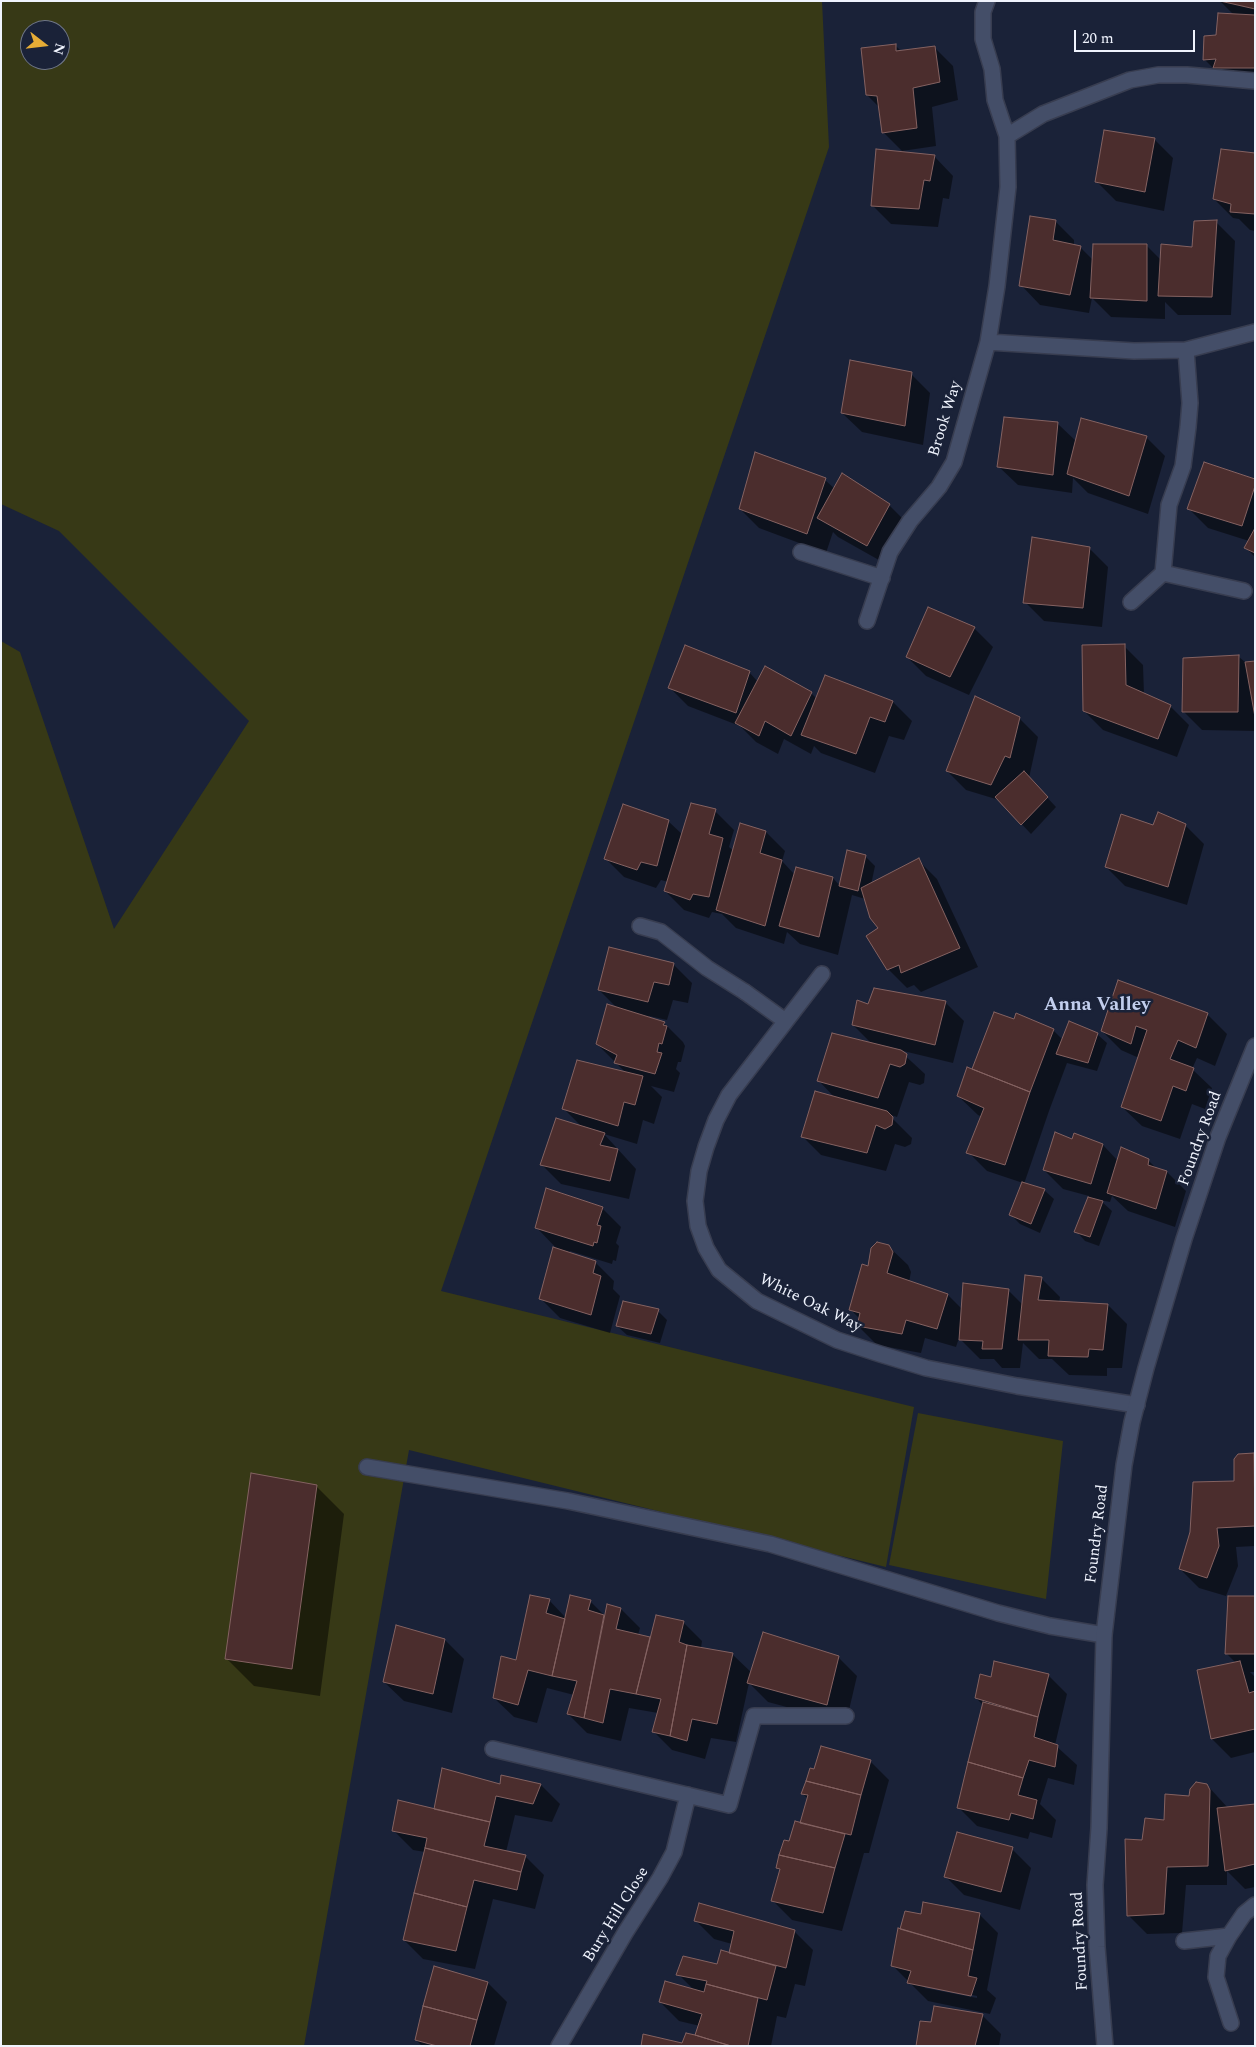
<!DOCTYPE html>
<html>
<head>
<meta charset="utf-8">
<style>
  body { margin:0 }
  #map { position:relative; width:1256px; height:2047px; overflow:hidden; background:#1a2238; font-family:Spectral,serif }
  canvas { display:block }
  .frame { position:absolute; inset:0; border:2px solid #eff3fd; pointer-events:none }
  .north { position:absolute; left:20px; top:20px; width:50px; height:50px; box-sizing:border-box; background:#1a2238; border:1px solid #6f7687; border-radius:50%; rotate:106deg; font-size:14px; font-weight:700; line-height:20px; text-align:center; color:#eff3fd }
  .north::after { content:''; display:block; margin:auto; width:18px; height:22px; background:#e6ac36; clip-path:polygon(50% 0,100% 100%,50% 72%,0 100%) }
  .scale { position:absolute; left:1074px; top:30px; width:121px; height:22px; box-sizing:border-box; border:2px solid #eff3fd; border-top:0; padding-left:6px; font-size:15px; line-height:18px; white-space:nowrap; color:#eff3fd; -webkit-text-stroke:4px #1a2238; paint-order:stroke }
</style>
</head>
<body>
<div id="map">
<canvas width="1256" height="2047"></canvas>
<div class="frame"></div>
<div class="north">N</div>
<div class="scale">20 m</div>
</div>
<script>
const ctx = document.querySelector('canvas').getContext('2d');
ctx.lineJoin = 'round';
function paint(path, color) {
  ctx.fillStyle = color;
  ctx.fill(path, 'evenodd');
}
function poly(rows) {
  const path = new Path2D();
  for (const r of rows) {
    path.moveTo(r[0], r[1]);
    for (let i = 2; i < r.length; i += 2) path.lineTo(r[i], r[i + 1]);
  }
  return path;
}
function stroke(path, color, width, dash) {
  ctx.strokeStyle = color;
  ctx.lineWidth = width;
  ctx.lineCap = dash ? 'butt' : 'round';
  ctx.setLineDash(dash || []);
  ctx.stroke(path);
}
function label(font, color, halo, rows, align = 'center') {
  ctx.font = font + ' Spectral,serif';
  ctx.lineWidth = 5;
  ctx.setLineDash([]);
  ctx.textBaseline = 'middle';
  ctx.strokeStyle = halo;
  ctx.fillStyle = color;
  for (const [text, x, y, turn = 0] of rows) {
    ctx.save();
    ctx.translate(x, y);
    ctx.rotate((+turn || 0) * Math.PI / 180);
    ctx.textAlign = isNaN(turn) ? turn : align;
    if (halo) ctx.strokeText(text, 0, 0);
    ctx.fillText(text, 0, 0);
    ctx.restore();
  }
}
paint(poly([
  [1,1,822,1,829,147,441,1291,914,1407,886,1567,409,1450,304,2046,1,2046,1,641,20,652,114,929,249,721,59,531,1,504],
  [30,30,60,30,60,60,30,60],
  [918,1413,1063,1441,1046,1599,889,1565]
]), '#373916');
paint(poly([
  [1220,1,1255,1,1255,86,1223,78,1204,59,1217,36,1234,15],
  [895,45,901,51,934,47,953,66,958,100,932,107,936,146,902,151,883,132,879,107,867,95],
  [1154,139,1173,158,1164,211,1116,201,1097,182],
  [1255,155,1255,231,1250,230,1239,219,1233,218,1214,199],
  [934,156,953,176,949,199,943,198,938,227,891,224,872,205],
  [1055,221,1074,240,1074,246,1080,247,1094,261,1147,246,1161,260,1193,248,1216,222,1235,241,1231,315,1178,315,1165,302,1165,319,1111,317,1092,298,1089,313,1040,305,1021,285],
  [911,374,930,393,923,445,862,432,842,413],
  [1058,424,1077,442,1146,437,1165,456,1148,514,1088,493,1073,478,1072,493,1018,485,998,466],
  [843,475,889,505,908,524,886,564,838,537,833,532,826,553,759,528,740,509,825,480,835,489],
  [1255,481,1255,557,1246,548,1249,541,1208,528,1189,509],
  [1089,548,1108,567,1102,627,1044,621,1025,602],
  [974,628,993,647,969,695,926,676,907,657],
  [1124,646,1143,665,1144,694,1170,706,1189,725,1177,757,1103,730,1084,711],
  [1238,656,1246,663,1255,662,1255,731,1202,730,1183,711],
  [749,672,758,682,811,693,817,699,826,677,893,702,912,721,904,740,889,736,875,773,821,753,814,746,811,754,784,739,778,754,756,742,740,726,688,706,669,687],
  [1019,718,1038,737,1029,778,1056,807,1031,834,999,800,966,790,947,771],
  [715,811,734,830,729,847,734,851,766,832,785,851,782,861,795,875,833,878,840,886,865,856,875,866,871,885,918,860,937,879,978,967,921,992,914,985,907,988,888,969,879,928,865,899,852,895,838,955,800,944,787,932,784,944,736,928,722,914,712,912,709,918,684,910,665,891,668,882,661,880,656,888,624,877,605,858,668,821,683,835],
  [1185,825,1204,844,1187,905,1125,886,1106,867,1154,827],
  [673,964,692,983,688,1003,673,1000,667,1020,649,1016,649,1018,664,1023,683,1042,685,1046,681,1062,678,1062,676,1069,680,1073,674,1092,651,1086,662,1097,654,1124,643,1120,637,1144,604,1134,636,1169,629,1199,561,1184,542,1165,582,1127,564,1109,627,1074,597,1044,618,1009,599,990],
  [1118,982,1208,1015,1227,1034,1215,1066,1197,1058,1192,1069,1212,1088,1205,1109,1192,1104,1180,1139,1142,1126,1122,1107,1139,1058,1121,1050,1102,1031],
  [945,1002,964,1021,953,1063,899,1050,925,1074,924,1083,920,1085,909,1082,897,1117,888,1114,912,1138,911,1144,905,1147,895,1144,886,1171,821,1155,802,1136,836,1099,819,1081,872,1044,853,1025,868,1005],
  [1053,1030,1063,1040,1097,1034,1107,1043,1097,1071,1067,1063,1049,1111,1024,1184,1044,1190,1054,1199,1040,1233,1020,1224,1011,1215,1023,1183,987,1171,968,1152,982,1117,978,1115,958,1096,973,1071],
  [1075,1135,1103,1145,1118,1161,1148,1160,1157,1169,1167,1172,1186,1191,1175,1227,1128,1211,1112,1196,1110,1202,1100,1200,1112,1211,1099,1246,1085,1241,1076,1231,1089,1196,1063,1189,1044,1170,1073,1141],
  [602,1208,621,1227,616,1243,619,1246,616,1261,613,1260,612,1264,570,1251,569,1253,595,1262,614,1281,613,1289,620,1296,610,1333,560,1318,541,1299,558,1250,536,1227],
  [888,1246,908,1265,911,1272,909,1282,948,1295,963,1310,1008,1290,1023,1305,1041,1278,1060,1297,1059,1303,1108,1305,1127,1324,1122,1368,1107,1368,1107,1376,1069,1375,1052,1359,1039,1359,1023,1343,1020,1368,1002,1368,994,1359,980,1359,959,1338,956,1347,925,1338,921,1353,877,1345,858,1326,860,1319,851,1310,869,1268],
  [658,1311,667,1320,660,1343,627,1335,617,1326],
  [1254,1454,1255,1546,1236,1547,1238,1566,1226,1596,1199,1588,1180,1569],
  [316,1486,344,1514,320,1696,254,1686,226,1658],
  [1255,1598,1255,1672,1250,1672,1255,1677,1255,1752,1231,1758,1212,1739,1236,1663,1226,1653],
  [549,1600,566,1618,590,1601,605,1616,621,1609,640,1628,638,1635,651,1638,683,1622,702,1641,701,1648,732,1654,752,1673,838,1657,857,1676,846,1723,768,1702,749,1683,736,1742,711,1738,705,1759,672,1750,653,1731,658,1713,629,1708,621,1741,587,1733,568,1714,574,1695,547,1688,537,1723,514,1717,494,1698,517,1662],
  [445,1640,464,1659,452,1713,404,1701,384,1682],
  [1048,1675,1067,1694,1055,1745,1077,1765,1074,1785,1048,1778,1040,1804,1056,1820,1052,1838,1030,1832,1028,1839,977,1826,958,1807,983,1705,976,1698,992,1678],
  [870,1761,889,1780,869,1853,864,1853,842,1931,792,1920,773,1901,780,1871,777,1868,801,1824,808,1799,803,1794,815,1770],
  [502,1776,541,1785,560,1804,552,1822,515,1815,506,1852,525,1856,544,1875,535,1909,493,1899,475,1969,423,1959,404,1940,425,1852,413,1850,394,1831,435,1810,501,1785],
  [1207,1785,1228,1808,1255,1805,1255,1887,1245,1889,1227,1871,1227,1885,1186,1885,1182,1933,1147,1934,1128,1915,1143,1841,1190,1797],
  [1012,1849,1031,1868,1020,1910,964,1895,945,1876],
  [979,1914,998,1933,987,1990,996,1998,990,2014,928,2001,892,1965,922,1916],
  [922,1984,977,1996,977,1998,925,1988],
  [695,1920,794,1931,813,1950,805,1986,795,1984,786,2018,777,2016,771,2046,642,2046,683,2045,696,2037,700,2026,679,2021,660,2002,694,1990,678,1974,718,1965,730,1954,732,1944,714,1939],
  [488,1983,507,2002,494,2046,422,2046,416,2040],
  [982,2015,1001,2034,999,2046,917,2046,932,2023]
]), '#0007');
const building = poly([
  [1220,1,1255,1,1255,9,1220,1],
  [1218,13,1255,15,1255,68,1213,68,1216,59,1203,60,1204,36,1216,35,1218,13],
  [896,44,896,51,935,46,940,82,913,88,917,128,882,133,877,96,866,95,861,48,896,44],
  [1104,130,1155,138,1145,192,1095,182,1104,130],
  [876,149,935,155,930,181,924,180,919,209,871,206,876,149],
  [1221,149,1255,153,1255,214,1230,212,1231,204,1213,199,1221,149],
  [1030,216,1056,220,1053,240,1081,246,1070,295,1019,286,1030,216],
  [1217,220,1212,297,1158,296,1161,244,1192,247,1194,221,1217,220],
  [1093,244,1147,244,1147,301,1090,298,1093,244],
  [850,360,912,372,905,426,841,413,850,360],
  [1004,417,1058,422,1053,475,997,467,1004,417],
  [1081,418,1147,436,1129,496,1067,474,1081,418],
  [755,452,826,478,807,534,739,509,755,452],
  [1204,462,1255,479,1255,486,1242,526,1187,509,1204,462],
  [842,473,890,504,867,546,817,518,842,473],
  [1255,528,1255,553,1244,548,1255,528],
  [1032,537,1090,547,1083,608,1023,603,1032,537],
  [928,607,975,627,950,677,906,657,928,607],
  [1125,644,1126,685,1171,705,1158,739,1083,711,1082,645,1125,644],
  [685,645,750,671,736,713,668,688,685,645],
  [1239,655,1238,712,1182,712,1183,658,1239,655],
  [1255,661,1255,717,1245,662,1255,661],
  [765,666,812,692,791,736,765,721,759,736,735,723,765,666],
  [825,675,893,701,885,722,870,717,856,754,801,735,825,675],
  [975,696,1020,717,1010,758,1005,756,991,785,946,771,975,696],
  [1024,771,1048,797,1021,825,995,797,1024,771],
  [691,803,716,809,709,834,723,838,709,897,693,894,690,900,664,891,691,803],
  [623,804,669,820,657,866,641,862,637,870,604,859,623,804],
  [1158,812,1186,824,1168,887,1105,867,1121,814,1153,825,1158,812],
  [740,823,766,831,760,853,782,860,765,926,716,910,740,823],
  [847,850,866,855,858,891,839,886,847,850],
  [919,858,960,948,901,973,899,965,887,970,866,936,878,928,870,918,861,888,919,858],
  [796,867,833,877,819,937,779,926,796,867],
  [609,947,674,963,669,985,654,982,648,1002,598,990,609,947],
  [1118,980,1208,1013,1196,1048,1178,1040,1170,1059,1194,1068,1186,1091,1173,1086,1161,1121,1121,1107,1147,1030,1136,1026,1131,1044,1101,1031,1118,980],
  [874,988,946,1001,935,1045,852,1025,857,1000,868,1004,874,988],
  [607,1004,665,1022,663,1025,667,1026,662,1044,659,1043,657,1052,662,1053,655,1074,614,1063,617,1055,596,1044,607,1004],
  [994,1012,1014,1019,1016,1013,1054,1029,1030,1092,972,1069,994,1012],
  [1069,1021,1098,1033,1088,1063,1056,1054,1069,1021],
  [832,1033,901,1050,907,1054,905,1064,900,1067,890,1064,878,1098,817,1081,832,1033],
  [577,1060,643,1076,635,1105,624,1102,618,1126,562,1109,577,1060],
  [967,1067,1030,1092,1005,1165,966,1153,984,1108,957,1096,967,1067],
  [815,1091,887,1111,893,1117,892,1125,885,1129,876,1125,867,1153,801,1137,815,1091],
  [556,1118,605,1133,600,1145,618,1149,610,1181,540,1165,556,1118],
  [1055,1132,1072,1139,1074,1133,1103,1144,1091,1184,1043,1170,1055,1132],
  [1121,1147,1149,1159,1148,1165,1167,1171,1156,1209,1107,1193,1121,1147],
  [1022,1182,1045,1189,1031,1224,1009,1215,1022,1182],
  [546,1188,603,1207,597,1225,601,1226,597,1243,594,1242,593,1246,535,1228,546,1188],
  [1088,1197,1103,1201,1090,1237,1074,1232,1088,1197],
  [877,1242,889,1245,893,1252,887,1273,948,1294,937,1329,906,1320,902,1334,857,1326,860,1313,849,1310,862,1264,868,1266,871,1248,877,1242],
  [553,1247,596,1261,593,1273,601,1276,591,1315,539,1299,553,1247],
  [1025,1275,1042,1277,1038,1300,1108,1304,1103,1350,1089,1349,1088,1357,1048,1356,1049,1340,1018,1340,1025,1275],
  [963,1283,1009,1289,1002,1349,982,1349,983,1341,959,1340,963,1283],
  [623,1301,659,1309,651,1334,616,1326,623,1301],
  [1254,1453,1255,1526,1217,1528,1219,1546,1207,1578,1179,1569,1190,1532,1193,1482,1234,1481,1234,1459,1238,1454,1254,1453],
  [251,1473,317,1485,292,1669,225,1659,251,1473],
  [530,1595,550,1599,546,1613,565,1619,552,1676,528,1670,518,1705,493,1698,501,1656,516,1660,530,1595],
  [570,1595,591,1600,588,1610,604,1615,584,1718,567,1714,577,1681,552,1676,570,1595],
  [1228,1596,1255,1596,1255,1654,1225,1654,1228,1596],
  [607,1604,621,1608,616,1629,650,1637,636,1694,610,1689,603,1723,584,1718,607,1604],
  [656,1615,684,1621,679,1642,687,1645,670,1736,652,1732,661,1699,636,1694,656,1615],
  [396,1625,445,1639,433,1694,383,1682,396,1625],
  [763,1632,839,1656,827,1705,747,1683,763,1632],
  [687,1645,733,1653,717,1724,692,1719,687,1741,670,1736,687,1645],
  [994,1661,1049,1674,1038,1717,975,1698,980,1674,991,1677,994,1661],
  [1240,1661,1249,1693,1255,1691,1255,1729,1211,1739,1197,1670,1240,1661],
  [983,1702,1038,1717,1034,1737,1058,1745,1055,1767,1029,1760,1023,1778,968,1762,983,1702],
  [821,1746,871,1760,861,1795,806,1781,810,1768,814,1769,821,1746],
  [968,1762,1023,1778,1018,1795,1037,1800,1033,1819,1011,1813,1009,1820,957,1808,968,1762],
  [442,1768,500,1784,501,1775,541,1784,533,1804,496,1796,490,1822,434,1809,442,1768],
  [806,1781,861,1795,851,1835,800,1823,808,1795,801,1794,806,1781],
  [1196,1782,1207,1784,1210,1790,1208,1866,1167,1867,1164,1914,1127,1916,1125,1839,1142,1840,1145,1818,1164,1820,1165,1794,1189,1796,1190,1789,1196,1782],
  [398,1800,490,1822,484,1846,526,1855,521,1872,425,1848,427,1838,392,1831,398,1800],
  [1255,1804,1255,1864,1225,1871,1217,1808,1255,1804],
  [795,1821,845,1834,835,1868,779,1855,784,1840,789,1841,795,1821],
  [957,1832,1013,1847,1001,1892,944,1877,957,1832],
  [425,1848,521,1872,517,1890,474,1880,467,1907,414,1893,425,1848],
  [779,1855,835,1868,823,1913,771,1901,780,1869,776,1868,779,1855],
  [414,1893,467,1907,456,1951,403,1940,414,1893],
  [923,1902,980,1913,973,1950,900,1929,905,1911,921,1914,923,1902],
  [699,1903,795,1930,786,1968,729,1953,734,1931,694,1921,699,1903],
  [898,1928,973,1950,968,1976,977,1978,971,1996,907,1983,911,1971,891,1966,898,1928],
  [721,1950,776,1966,767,2000,706,1984,707,1981,676,1975,683,1956,717,1964,721,1950],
  [434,1966,488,1982,477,2020,423,2006,434,1966],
  [665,1981,704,1992,706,1984,758,1998,748,2046,731,2046,695,2035,702,2014,659,2002,665,1981],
  [423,2006,477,2020,470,2046,437,2046,415,2040,423,2006],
  [934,2006,983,2014,975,2046,916,2046,920,2021,931,2022,934,2006],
  [686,2033,695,2035,731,2046,641,2046,643,2034,682,2043,686,2033]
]);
paint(building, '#4b2d2d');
stroke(building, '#846261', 1);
const service = poly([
  [640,926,661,932,707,968,745,992],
  [367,1467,568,1501,770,1544,998,1613,1050,1626,1104,1635]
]);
const minor = poly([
  [1007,136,1043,114,1130,80,1158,75,1187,75,1255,81],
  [988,342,1134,351,1186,350,1255,332],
  [1186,350,1190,403,1188,427,1183,466,1169,505,1163,573,1244,591],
  [801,552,882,578],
  [1131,602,1163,573],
  [867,621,890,552,910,521,939,487,954,462,988,342,997,286,1008,187,1007,136,995,100,992,69,983,39,983,12,987,1],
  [822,974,729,1095,716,1120,706,1147,699,1171,695,1201,698,1226,706,1248,719,1270,757,1301,837,1340,880,1354,926,1368,1017,1386,1137,1405],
  [745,992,784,1020],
  [493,1749,729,1805,754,1716,846,1716],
  [1184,1941,1229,1936],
  [1231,2023,1216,1977,1218,1956,1229,1936,1244,1914,1255,1905],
  [559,2046,625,1933,660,1878,674,1852,688,1795]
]);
const tertiary = poly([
  [1105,2046,1097,1947,1095,1885,1099,1828,1104,1635,1124,1465,1132,1422,1146,1368,1184,1239,1218,1137,1255,1046]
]);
stroke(service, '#383d50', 18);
stroke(minor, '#383d50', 18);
stroke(tertiary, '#383d50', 18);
stroke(service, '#444e68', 15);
stroke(minor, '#444e68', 15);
stroke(tertiary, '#444e68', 15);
label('16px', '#eff3fd', '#1a2238', [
  ["Brook Way",946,419,-73],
  ["Foundry Road",1201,1139,-70],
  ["White Oak Way",810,1304,26],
  ["Foundry Road",1098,1534,-83],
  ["Bury Hill Close",617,1915,-58],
  ["Foundry Road",1081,1941,-93]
]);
label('bold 19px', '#c2ceed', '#1a2238', [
  ["Anna Valley",1097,1006]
]);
</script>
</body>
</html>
